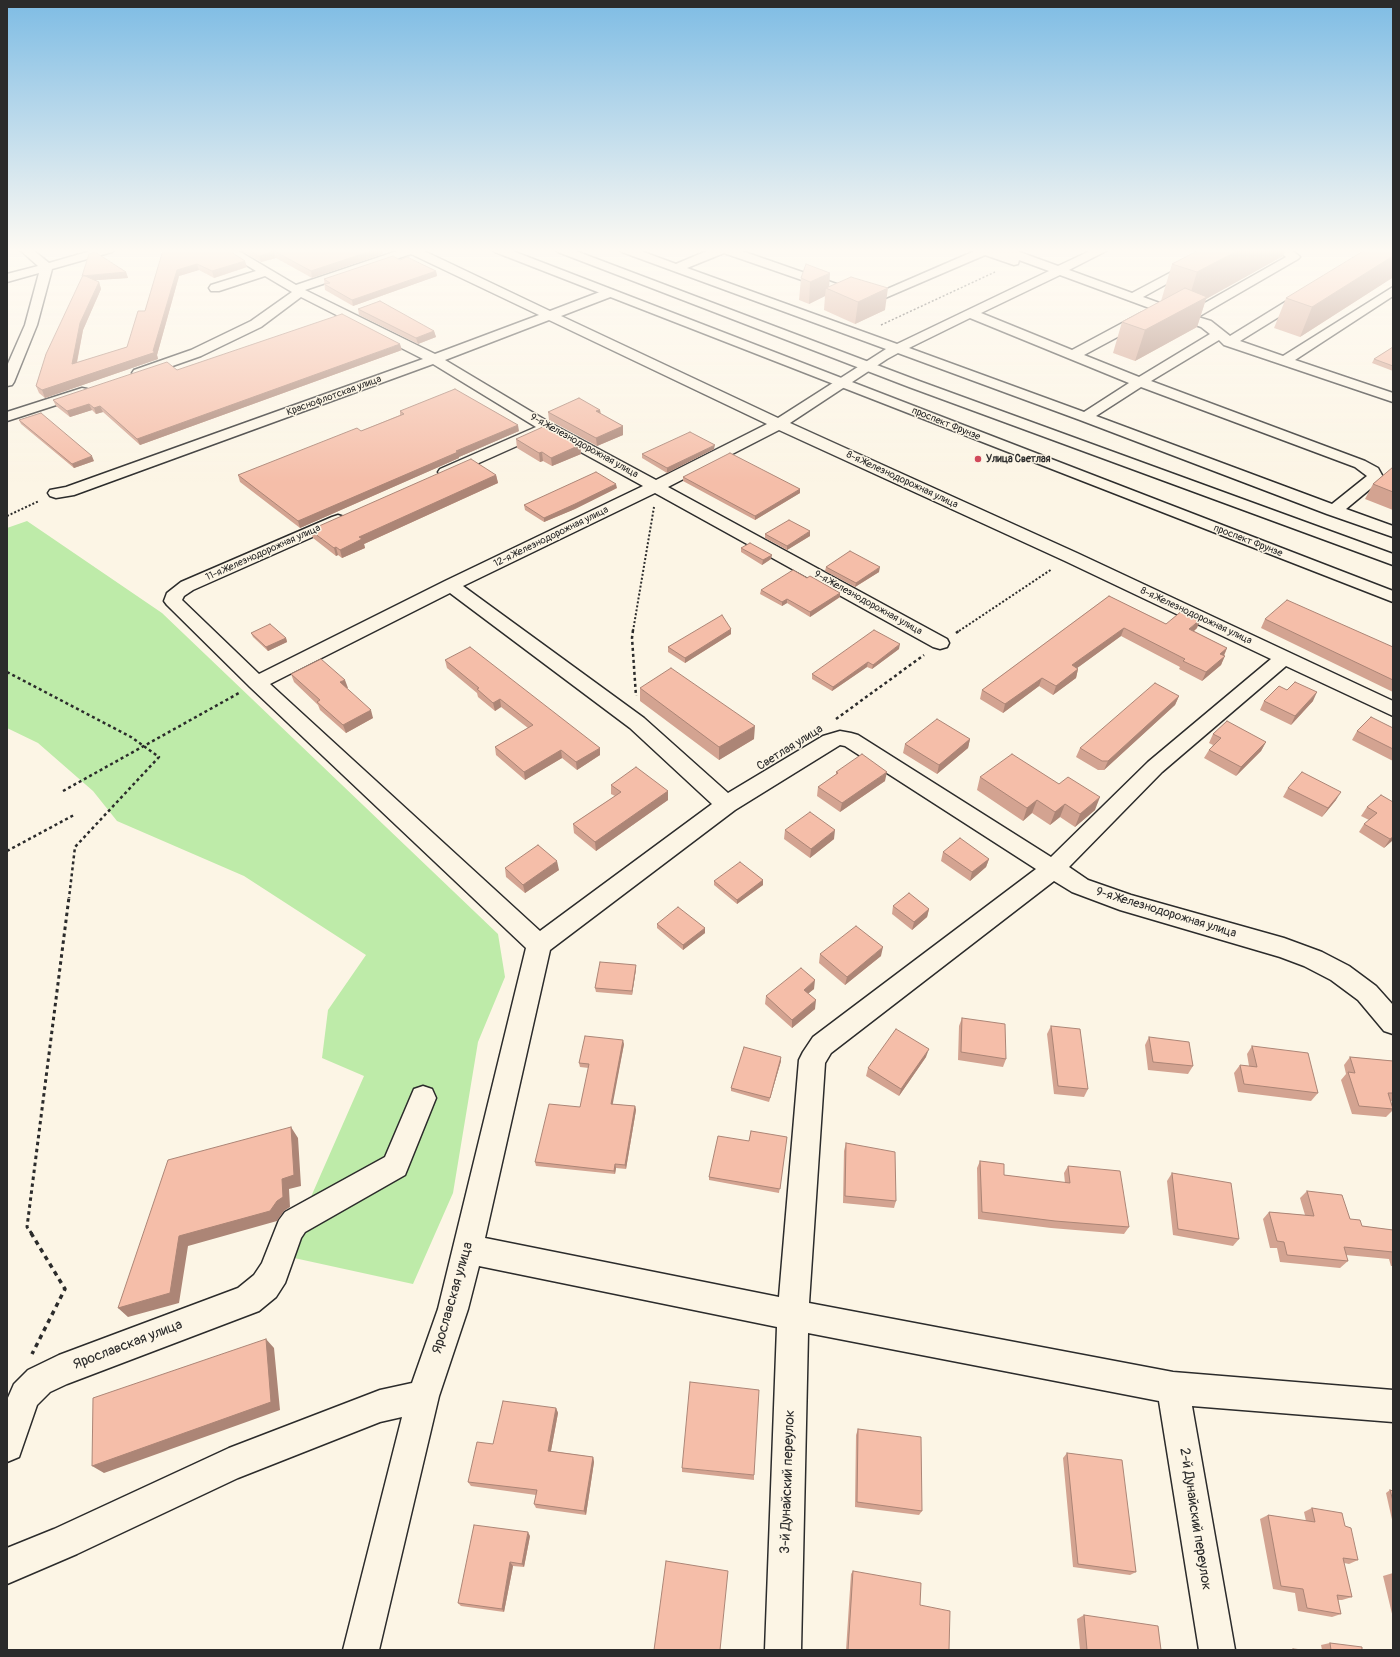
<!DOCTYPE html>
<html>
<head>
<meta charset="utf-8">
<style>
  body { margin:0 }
  #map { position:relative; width:1400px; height:1657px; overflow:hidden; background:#fcf5e5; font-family:Pangolin,sans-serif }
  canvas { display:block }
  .frame { position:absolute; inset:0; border:8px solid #2b2b2b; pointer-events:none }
</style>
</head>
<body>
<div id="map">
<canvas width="1400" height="1657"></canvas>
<div class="frame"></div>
</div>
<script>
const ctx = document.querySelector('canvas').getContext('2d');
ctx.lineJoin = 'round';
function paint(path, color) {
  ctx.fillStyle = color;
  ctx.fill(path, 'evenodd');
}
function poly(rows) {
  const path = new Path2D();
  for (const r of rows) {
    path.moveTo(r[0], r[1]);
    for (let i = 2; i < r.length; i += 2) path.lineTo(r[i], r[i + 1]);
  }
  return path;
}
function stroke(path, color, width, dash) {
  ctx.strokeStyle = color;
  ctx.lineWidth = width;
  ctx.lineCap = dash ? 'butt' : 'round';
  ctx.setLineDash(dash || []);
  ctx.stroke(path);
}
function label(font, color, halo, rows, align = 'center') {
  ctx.font = font + ' Pangolin,sans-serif';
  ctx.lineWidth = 3;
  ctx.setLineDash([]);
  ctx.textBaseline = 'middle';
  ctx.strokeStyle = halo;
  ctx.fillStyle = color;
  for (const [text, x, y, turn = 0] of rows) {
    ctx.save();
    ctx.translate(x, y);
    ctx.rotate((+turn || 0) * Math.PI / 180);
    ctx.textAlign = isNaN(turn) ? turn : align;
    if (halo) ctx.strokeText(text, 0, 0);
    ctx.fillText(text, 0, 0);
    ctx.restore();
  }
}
paint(poly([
  [27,521,162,613,498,934,505,977,478,1042,453,1193,413,1284,285,1256,364,1076,322,1058,328,1010,366,955,244,876,117,821,93,791,38,743,7,728,7,528]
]), '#beeba9');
const minor = poly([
  [20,250,33,250,49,263,94,250,114,250,112,252,52,269,37,325,14,382,12,385,7,386,7,366,25,325,39,273,7,282,7,274,38,266,20,250],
  [222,250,237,250,296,285,400,250,422,250,550,311,605,290,613,290,615,293,613,296,561,316,778,418,886,349,622,252,620,250,638,250,676,264,709,250,739,250,871,296,977,250,1014,250,1058,266,1092,250,1108,250,1069,270,1132,293,1213,250,1228,250,1143,297,1187,313,1286,257,1277,250,1291,250,1298,255,1300,257,1298,259,1198,317,1211,321,1230,336,1303,291,1311,291,1313,294,1311,297,1240,341,1283,356,1393,287,1393,296,1295,360,1393,393,1393,402,1224,345,1219,340,1151,381,1365,461,1378,468,1383,477,1381,480,1346,509,1393,526,1393,537,1327,514,1080,420,898,353,887,359,790,423,1077,553,1393,701,1393,716,1286,666,1162,772,1069,867,1088,880,1131,895,1284,938,1322,952,1349,966,1376,986,1393,1005,1393,1034,1384,1031,1358,1000,1331,980,1304,966,1280,957,1120,910,1072,892,1054,881,831,1053,825,1063,809,1303,1173,1372,1393,1390,1393,1422,1192,1406,1235,1650,1199,1650,1159,1401,808,1333,801,1650,765,1650,777,1327,479,1266,468,1309,439,1396,379,1650,343,1650,402,1417,380,1422,238,1478,77,1554,7,1584,7,1548,54,1529,229,1448,380,1390,412,1383,438,1309,526,948,250,687,167,605,164,601,167,593,181,582,332,517,338,515,344,517,346,520,344,523,193,590,184,596,182,600,259,674,445,581,643,486,546,433,452,475,440,475,438,472,440,469,536,427,433,364,74,495,56,498,50,496,48,493,50,490,66,487,423,359,301,297,261,327,201,356,144,376,134,376,132,373,134,370,191,350,251,321,292,292,265,276,219,291,211,291,209,288,211,285,256,271,222,250],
  [724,253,871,304,985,255,1014,265,1018,264,1019,260,1049,271,897,344,687,268,724,253],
  [411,254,539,315,435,354,305,290,411,254],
  [1060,275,1201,327,1210,334,1139,377,1084,355,1151,319,1152,316,1151,313,1141,313,1072,350,981,313,1060,275],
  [970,318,1129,383,1084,412,909,348,970,318],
  [549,320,767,424,656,480,552,424,445,360,549,320],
  [1141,387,1355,467,1367,476,1332,504,1096,416,1141,387],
  [779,430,1065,561,1271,659,1148,762,1051,857,858,735,851,733,840,731,823,736,728,793,644,718,463,586,655,493,933,647,940,649,947,647,949,643,947,639,668,487,779,430],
  [450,593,630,728,712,804,540,931,270,684,450,593],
  [840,745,845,746,1036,869,813,1037,803,1052,799,1060,779,1297,485,1238,550,950,735,810,840,745],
  [82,388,87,389,89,392,87,395,7,421,7,412,82,388],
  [423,1086,432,1089,436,1098,405,1175,305,1232,301,1238,285,1283,276,1297,259,1311,67,1384,50,1392,37,1405,19,1457,7,1462,7,1400,14,1384,28,1370,59,1355,238,1288,254,1275,262,1263,279,1220,285,1212,385,1157,414,1089,423,1086]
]);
const major = poly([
  [493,250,510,250,1393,591,1393,602,495,252,493,250],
  [556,250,573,250,919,381,1393,554,1393,565,909,387,558,252,556,250]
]);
stroke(minor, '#2b2b2b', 3);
stroke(major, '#2b2b2b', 3);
stroke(poly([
  [881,325,995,272]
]), '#2b2b2b', 1.5, [2, 2]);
stroke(poly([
  [7,516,39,501],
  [633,631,654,507],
  [959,631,1052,569]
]), '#2b2b2b', 2, [2, 2]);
stroke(poly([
  [633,630,632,638,636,696],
  [956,633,960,630],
  [7,672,131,737,159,757,75,847,69,898],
  [836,719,924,655],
  [63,791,239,693],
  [7,851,74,815]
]), '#2b2b2b', 2.5, [3, 3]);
stroke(poly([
  [32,1234,27,1227,69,897]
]), '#2b2b2b', 3, [3.5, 3.5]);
stroke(poly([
  [31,1233,65,1289,32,1354]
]), '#2b2b2b', 3.5, [4.5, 4.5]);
paint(minor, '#fcf5e5');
paint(major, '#fcf5e5');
paint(poly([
  [163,250,247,267,214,278,199,270,179,276,157,355,158,359,45,398,39,393,36,386,82,277,126,272,128,278,95,280,99,282,101,289,83,330,77,363,127,347,145,311],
  [240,250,382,250,383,254,312,278,276,258,261,262],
  [1199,250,1285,250,1283,256,1206,299,1197,327,1135,361,1113,353,1122,322,1161,301,1172,264],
  [1393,250,1393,276,1392,278,1300,337,1274,328,1286,298],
  [400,260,436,271,437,276,353,306,325,290,324,279],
  [801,278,829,287,885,310,855,324,824,310,825,296,809,304,799,300],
  [358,309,434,331,436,337,418,344,359,315],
  [1393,347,1393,371,1372,363,1374,359],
  [402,350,140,445,103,412,96,414,92,410,70,417,56,406,53,400,177,370],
  [600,410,601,414,623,426,623,435,597,446,549,420,548,412],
  [400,411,519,431,459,457,459,458,300,528,240,482,238,475,361,431,400,415],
  [19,420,94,461,74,468,21,424],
  [516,439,580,445,581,454,552,466,543,461,540,462,517,448],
  [714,449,667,473,642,458,642,454],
  [1393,467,1393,510,1365,499,1373,484],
  [496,475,498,483,364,544,365,548,342,558,338,555,336,556,313,538,310,530],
  [683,477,800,489,800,493,755,520,683,481],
  [617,488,575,509,544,522,525,510,524,505],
  [765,534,810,536,787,550,765,538],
  [741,548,771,559,762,565,741,552],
  [826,567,879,572,855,587,825,571],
  [761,590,840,597,810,617,787,603,782,606,760,594],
  [1109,596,1166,624,1197,628,1194,631,1227,648,1224,656,1221,665,1202,681,1179,669,1180,667,1121,636,1077,668,1078,669,1076,678,1053,695,1039,686,1003,713,980,699,982,690],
  [1265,619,1393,647,1393,692,1261,628],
  [731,629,731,634,685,663,668,652,668,647],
  [251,633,286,638,287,642,268,651,253,637],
  [899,649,872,669,867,667,832,691,812,679,812,674],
  [445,660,600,755,577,770,562,758,525,780,496,755,495,747,528,728,501,707,495,711,478,697,477,693,447,668],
  [291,674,348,688,346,688,373,718,346,733,320,710,318,705,294,682],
  [640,688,754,739,719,760,640,701],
  [1287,690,1313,701,1291,725,1260,710,1264,701],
  [1179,696,1175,705,1104,770,1098,770,1076,757,1080,748],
  [1393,728,1393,761,1352,740,1357,731],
  [1213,734,1266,742,1261,751,1236,776,1204,758,1209,750,1213,745,1209,743],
  [970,739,968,748,937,774,903,753,905,744],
  [836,772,885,781,840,812,817,796,818,787,836,775],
  [980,777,1095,810,1075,827,1060,817,1050,825,1032,813,1023,821,977,790],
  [611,785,668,791,668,800,596,851,574,833,573,824,615,796,611,794],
  [1288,788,1336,800,1322,817,1283,797],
  [1393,802,1393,840,1384,848,1359,832,1364,824,1369,820,1361,816,1367,807],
  [785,830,834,839,810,858,784,839],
  [943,852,989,859,986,867,970,881,941,861],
  [505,868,559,870,525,893,506,877],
  [763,880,763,885,737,904,714,885,714,881],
  [893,906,929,909,927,917,912,930,892,914],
  [657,924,705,933,683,950,657,928],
  [820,954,881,956,845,985,819,963],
  [636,969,632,995,596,992,595,988],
  [814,989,808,993,815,1009,792,1028,765,1004,766,996],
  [962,1018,1006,1059,1003,1067,958,1060,959,1026],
  [1051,1026,1088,1089,1084,1097,1054,1094,1047,1034],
  [1149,1037,1193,1066,1188,1074,1148,1070,1145,1045],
  [624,1044,612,1104,635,1106,636,1110,626,1169,616,1168,615,1174,536,1166,535,1162,580,1107,589,1068,580,1067,579,1063],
  [1252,1046,1318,1093,1311,1101,1238,1092,1234,1073,1240,1065,1249,1066,1247,1054],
  [926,1057,899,1096,866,1076,868,1068],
  [1350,1057,1393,1061,1393,1102,1391,1101,1393,1108,1393,1110,1386,1117,1352,1114,1341,1080,1346,1074,1344,1065],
  [781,1061,769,1102,731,1091,731,1088],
  [787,1137,779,1193,709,1180,709,1177,749,1141],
  [846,1143,896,1201,894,1208,843,1203,844,1151],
  [980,1161,1004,1175,1065,1183,1064,1173,1068,1166,1129,1227,1124,1234,1051,1228,978,1219,977,1168],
  [1172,1173,1239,1239,1233,1246,1173,1235,1167,1181],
  [1307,1191,1350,1219,1362,1226,1393,1230,1393,1266,1391,1266,1389,1259,1346,1255,1348,1261,1340,1268,1280,1262,1277,1248,1270,1248,1263,1219,1269,1212,1305,1215,1300,1198],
  [556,1408,558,1413,551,1451,593,1457,594,1462,586,1515,536,1508,534,1504,536,1495,471,1486,468,1482,493,1444],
  [858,1429,922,1511,919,1515,855,1507,856,1435],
  [1067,1453,1136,1572,1130,1575,1073,1567,1063,1458],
  [682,1468,754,1475,754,1480,682,1472],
  [1390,1490,1393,1491,1393,1524,1386,1493],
  [1312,1508,1345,1526,1358,1560,1349,1564,1344,1563,1352,1597,1342,1600,1338,1600,1341,1614,1332,1617,1298,1611,1295,1593,1273,1589,1260,1519,1268,1515,1306,1521,1304,1512],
  [530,1536,524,1567,513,1566,504,1612,461,1606,458,1603],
  [853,1571,920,1605,949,1650,846,1650,851,1574],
  [1393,1573,1393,1618,1383,1576],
  [1084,1615,1161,1650,1080,1650,1077,1619],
  [1330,1643,1362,1650,1322,1650,1321,1645]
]), '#d3a391');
paint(poly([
  [374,250,382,250,383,254,312,278,311,271],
  [1239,250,1285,250,1283,256,1206,299,1197,327,1135,361,1145,330,1186,308,1197,272],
  [274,251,276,258,261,262,259,256],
  [1393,256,1393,276,1392,278,1300,337,1312,307],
  [245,261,247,267,214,278,212,271],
  [197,264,199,270,179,276,157,355,158,359,45,398,42,390,153,351,177,270],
  [436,271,437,276,353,306,352,300],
  [126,272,128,278,84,281,82,276],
  [830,273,829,290,826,288,825,296,809,304,810,282],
  [99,282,101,289,83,330,75,371,72,364,80,323],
  [888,288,885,310,855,324,858,302],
  [434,331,436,337,418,344,416,338],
  [400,344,402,350,140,445,137,439],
  [89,404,92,410,70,417,67,411],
  [100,406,103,412,96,414,94,408],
  [600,410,601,418,596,411],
  [518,425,519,431,459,457,459,458,300,528,298,521,456,451],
  [623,426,623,435,597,446,596,438],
  [580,445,581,454,552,466,551,458],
  [715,445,714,449,667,473,667,468],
  [542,452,543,461,540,462,539,453],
  [92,456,94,461,74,468,72,464],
  [496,475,498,483,364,544,365,548,342,558,340,550,359,537],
  [616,484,617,488,575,509,544,522,544,518],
  [800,489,800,493,755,520,755,516],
  [810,531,810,536,787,550,787,546],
  [336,547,338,555,336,556,334,548],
  [772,555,771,559,762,565,763,560],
  [880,567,879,572,855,587,856,583],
  [840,593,840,597,810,617,810,612],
  [787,599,787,603,782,606,782,602],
  [1201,619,1197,628,1186,638,1189,629],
  [1124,628,1121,636,1069,674,1072,665],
  [731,629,731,634,685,663,685,658],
  [286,638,287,642,268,651,266,647],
  [900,644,899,649,872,669,873,665],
  [1227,648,1223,657,1220,654],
  [1225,656,1221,665,1202,681,1206,672],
  [868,662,867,667,832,691,833,687],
  [1078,669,1076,678,1053,695,1056,686],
  [1042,678,1039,686,1003,713,1005,704],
  [345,680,348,688,342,690,340,682],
  [1317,692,1313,701,1291,725,1295,716],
  [1179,696,1175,705,1104,770,1108,761],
  [500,699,501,707,495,711,493,703],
  [371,710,373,718,346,733,343,725],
  [755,726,754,739,719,760,719,747],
  [970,739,968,748,937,774,939,765],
  [1266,742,1261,751,1236,776,1241,767],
  [600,748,600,755,577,770,576,762],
  [561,750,562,758,525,780,524,772],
  [887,772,885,781,840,812,842,803],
  [668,791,668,800,596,851,595,842],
  [1341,792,1336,800,1322,817,1328,808],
  [1100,797,1095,810,1075,827,1080,814],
  [1037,800,1032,813,1023,821,1027,808],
  [1065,804,1060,817,1050,825,1055,812],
  [835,830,834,839,810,858,811,849],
  [1393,837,1393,840,1384,848,1390,839],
  [989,859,986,867,970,881,972,872],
  [557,861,559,870,525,893,523,885],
  [763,880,763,885,737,904,737,900],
  [929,909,927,917,912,930,914,922],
  [705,928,705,933,683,950,683,945],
  [883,947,881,956,845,985,847,977],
  [636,965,636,969,632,995,632,991],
  [815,980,814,989,803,998,804,990],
  [816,1000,815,1009,792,1028,792,1020],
  [623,1040,624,1044,612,1108,611,1104],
  [929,1049,926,1057,899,1096,901,1089],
  [781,1057,781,1061,769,1102,770,1098],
  [635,1106,636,1110,626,1169,625,1165],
  [291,1127,298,1138,301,1186,289,1189,290,1207,284,1211,277,1221,188,1246,179,1303,128,1317,118,1308,179,1236,282,1179],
  [615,1164,616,1168,615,1174,614,1171],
  [266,1339,274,1348,280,1410,104,1473,92,1466],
  [556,1408,558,1413,550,1456,548,1451],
  [593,1457,594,1462,586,1515,584,1511],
  [528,1532,530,1536,524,1567,522,1564],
  [510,1562,513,1566,504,1612,502,1609]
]), '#ac8576');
const building = poly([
  [163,250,228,250,245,261,212,271,197,264,177,270,153,351,156,352,42,390,36,386,46,354,83,275,99,282,80,323,72,364,127,347,138,311,145,311,163,250],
  [249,250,374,250,311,271,274,251,259,256,249,250],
  [1199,250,1239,250,1197,272,1172,264,1199,250],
  [1365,250,1393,250,1393,256,1312,307,1286,298,1365,250],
  [95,252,126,272,82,276,89,254,95,252],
  [393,256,400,260,407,257,436,271,352,300,324,284,330,283,324,279,393,256],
  [806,264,830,273,810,282,801,278,806,264],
  [851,277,888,288,858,302,826,288,851,277],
  [1185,288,1207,297,1145,330,1122,322,1185,288],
  [380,301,434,331,416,338,358,309,380,301],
  [342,314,400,344,137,439,100,406,94,408,89,404,67,411,53,400,167,362,177,370,342,314],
  [1393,347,1393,366,1374,359,1393,347],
  [455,389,518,425,456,451,458,452,298,521,238,475,357,428,361,431,404,414,400,411,455,389],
  [579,398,600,410,596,411,623,426,596,438,548,412,579,398],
  [41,413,92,456,72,464,19,420,41,413],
  [545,426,580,445,551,458,542,452,539,453,516,439,545,426],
  [690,432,715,445,667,468,642,454,690,432],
  [730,453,800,489,755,516,683,477,730,453],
  [471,459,496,475,359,537,362,539,340,550,336,547,334,548,310,530,471,459],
  [1393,467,1393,492,1373,484,1393,467],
  [596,472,616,484,575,504,544,518,524,505,596,472],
  [789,520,810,531,787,546,765,534,789,520],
  [750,543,772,555,763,560,741,548,750,543],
  [850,551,880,567,856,583,826,567,850,551],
  [793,570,807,578,810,576,840,593,810,612,787,599,782,602,761,590,793,570],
  [1109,596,1166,624,1183,610,1201,619,1189,629,1227,648,1220,654,1225,656,1206,672,1183,661,1185,659,1124,628,1072,665,1078,669,1056,686,1042,678,1005,704,982,690,1109,596],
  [1287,600,1393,647,1393,680,1265,619,1287,600],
  [722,615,731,629,685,658,668,647,722,615],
  [270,624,286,638,266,647,251,633,270,624],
  [874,630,900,644,873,665,868,662,833,687,812,674,874,630],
  [470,647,600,748,576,762,561,750,524,772,495,747,533,725,500,699,493,703,477,689,479,688,445,660,470,647],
  [321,659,345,680,340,682,371,710,343,725,317,702,320,700,291,674,321,659],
  [671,668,755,726,719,747,640,688,671,668],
  [1295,682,1317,692,1295,716,1264,701,1279,686,1287,690,1295,682],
  [1155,683,1179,696,1108,761,1102,761,1080,748,1155,683],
  [1371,717,1393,728,1393,749,1357,731,1371,717],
  [937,719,970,739,939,765,905,744,937,719],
  [1227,721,1266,742,1241,767,1209,750,1221,738,1213,734,1227,721],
  [862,754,887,772,842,803,818,787,838,773,836,772,862,754],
  [1012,754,1059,784,1068,777,1100,797,1080,814,1065,804,1055,812,1037,800,1027,808,980,777,1012,754],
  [636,767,668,791,595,842,573,824,621,792,611,785,636,767],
  [1302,772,1341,792,1328,808,1288,788,1302,772],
  [1381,795,1393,802,1393,837,1390,839,1364,824,1377,813,1367,807,1381,795],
  [810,812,835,830,811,849,785,830,810,812],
  [960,838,989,859,972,872,943,852,960,838],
  [538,845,557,861,523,885,505,868,538,845],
  [740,862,763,880,737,900,714,881,740,862],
  [909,893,929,909,914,922,893,906,909,893],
  [678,907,705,928,683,945,657,924,678,907],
  [856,926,883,947,847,977,820,954,856,926],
  [600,962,636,965,632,991,595,988,600,962],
  [801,968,815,980,804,990,816,1000,792,1020,766,996,801,968],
  [962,1018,1005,1024,1006,1059,961,1052,962,1018],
  [1051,1026,1080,1029,1088,1089,1058,1086,1051,1026],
  [896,1029,929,1049,901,1089,868,1068,896,1029],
  [585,1036,623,1040,611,1104,635,1106,625,1165,615,1164,614,1171,535,1162,549,1104,580,1107,589,1064,579,1063,585,1036],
  [1149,1037,1189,1042,1193,1066,1153,1062,1149,1037],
  [1252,1046,1308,1053,1318,1093,1244,1084,1240,1065,1257,1067,1252,1046],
  [744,1047,781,1057,770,1098,731,1088,744,1047],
  [1350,1057,1393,1061,1393,1093,1388,1093,1393,1109,1359,1106,1348,1072,1355,1073,1350,1057],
  [291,1127,294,1175,282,1179,283,1197,277,1201,270,1211,179,1236,170,1293,118,1308,168,1160,291,1127],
  [751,1131,787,1137,780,1189,709,1177,718,1136,749,1141,751,1131],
  [846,1143,895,1152,896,1201,845,1196,846,1143],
  [980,1161,1004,1164,1004,1175,1070,1183,1068,1166,1120,1171,1129,1227,1055,1221,982,1212,980,1161],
  [1172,1173,1231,1183,1239,1239,1178,1229,1172,1173],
  [1307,1191,1342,1195,1350,1219,1360,1220,1362,1226,1393,1230,1393,1252,1344,1247,1348,1261,1287,1255,1284,1242,1277,1241,1269,1212,1314,1216,1307,1191],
  [266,1339,271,1402,92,1466,93,1398,266,1339],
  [690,1382,759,1390,754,1475,682,1468,690,1382],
  [503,1401,556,1408,548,1451,593,1457,584,1511,534,1504,537,1490,468,1482,477,1442,493,1444,503,1401],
  [858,1429,921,1437,922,1511,857,1502,858,1429],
  [1067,1453,1122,1460,1136,1572,1078,1564,1067,1453],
  [1390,1490,1393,1491,1393,1501,1390,1490],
  [1312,1508,1342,1513,1345,1526,1351,1528,1358,1560,1343,1558,1352,1597,1337,1595,1341,1614,1307,1608,1303,1589,1281,1586,1268,1515,1315,1522,1312,1508],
  [474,1525,528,1532,522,1564,510,1562,502,1609,458,1603,474,1525],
  [666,1561,728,1571,720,1650,654,1650,666,1561],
  [853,1571,921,1583,920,1605,950,1611,949,1650,848,1650,853,1571],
  [1084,1615,1158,1626,1161,1650,1087,1650,1084,1615],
  [1330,1643,1362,1647,1362,1650,1331,1650,1330,1643],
  [1293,1649,1303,1650,1293,1650,1293,1649]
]);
paint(building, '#f5bea9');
stroke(building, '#ac8576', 1);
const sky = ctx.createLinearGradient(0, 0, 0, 482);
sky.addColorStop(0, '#7ebce4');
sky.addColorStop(0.52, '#fefaf3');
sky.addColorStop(1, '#fefaf300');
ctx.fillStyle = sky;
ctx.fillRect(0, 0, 1400, 482);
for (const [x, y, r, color] of [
  [978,459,4,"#d1495b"]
]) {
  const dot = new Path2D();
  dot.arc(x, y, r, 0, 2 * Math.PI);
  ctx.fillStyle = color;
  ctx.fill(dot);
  stroke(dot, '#fcf5e5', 1.5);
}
label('10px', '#2b2b2b', '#fcf5e5', [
  ["Краснофлотская улица",334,396,-20],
  ["проспект Фрунзе",946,424,22],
  ["9-я Железнодорожная улица",584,446,29],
  ["8-я Железнодорожная улица",902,480,25],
  ["12-я Железнодорожная улица",551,537,-26],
  ["проспект Фрунзе",1248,541,21],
  ["11-я Железнодорожная улица",263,553,-24],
  ["9-я Железнодорожная улица",868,603,29],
  ["8-я Железнодорожная улица",1196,616,25]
]);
label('bold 10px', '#2b2b2b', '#fcf5e5', [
  ["Улица Светлая",986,459]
], 'left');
label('12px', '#2b2b2b', '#fcf5e5', [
  ["Светлая улица",790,748,-32],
  ["9-я Железнодорожная улица",1166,913,17]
]);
label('14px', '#2b2b2b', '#fcf5e5', [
  ["Ярославская улица",453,1298,-74],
  ["Ярославская улица",128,1345,-21],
  ["3-й Дунайский переулок",788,1482,-88],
  ["2-й Дунайский переулок",1195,1519,81]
]);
</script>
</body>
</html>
